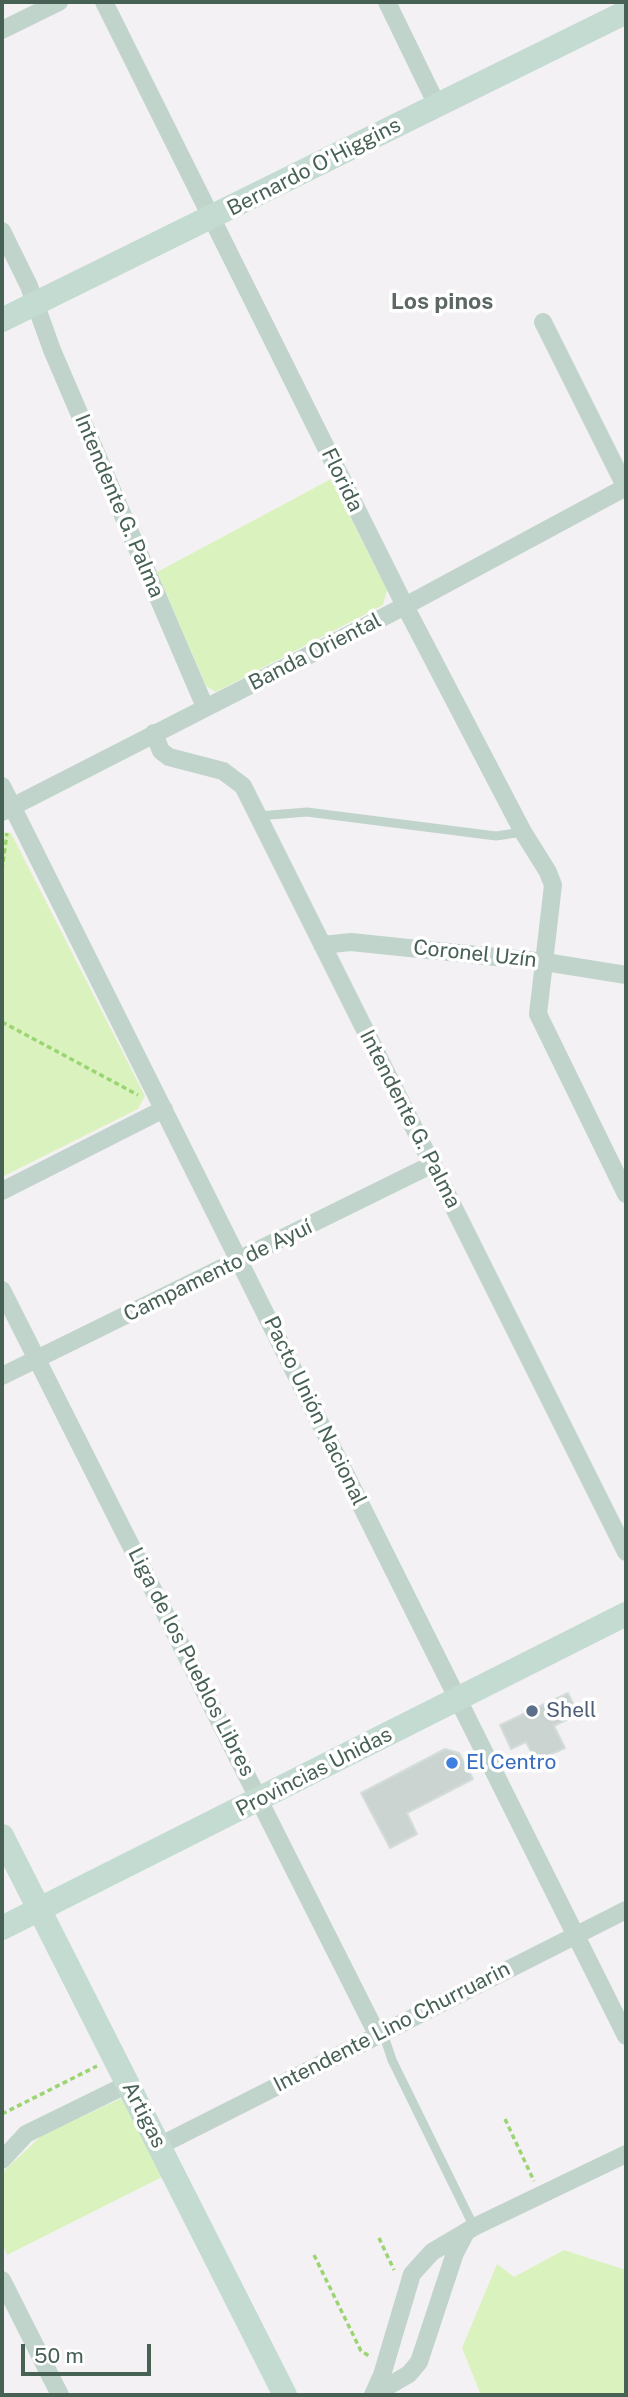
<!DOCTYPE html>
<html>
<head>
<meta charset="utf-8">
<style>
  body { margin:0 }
  #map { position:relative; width:628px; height:2397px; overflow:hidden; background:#f4f1f4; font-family:"Public Sans",sans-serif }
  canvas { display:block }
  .frame { position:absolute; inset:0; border:4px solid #476155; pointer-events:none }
  .scale { position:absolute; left:21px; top:2344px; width:130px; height:32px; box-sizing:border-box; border:4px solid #476155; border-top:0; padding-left:9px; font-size:21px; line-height:24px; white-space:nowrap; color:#476155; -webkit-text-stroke:5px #fff; paint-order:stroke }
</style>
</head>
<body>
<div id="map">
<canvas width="628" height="2397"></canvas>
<div class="frame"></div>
<div class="scale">50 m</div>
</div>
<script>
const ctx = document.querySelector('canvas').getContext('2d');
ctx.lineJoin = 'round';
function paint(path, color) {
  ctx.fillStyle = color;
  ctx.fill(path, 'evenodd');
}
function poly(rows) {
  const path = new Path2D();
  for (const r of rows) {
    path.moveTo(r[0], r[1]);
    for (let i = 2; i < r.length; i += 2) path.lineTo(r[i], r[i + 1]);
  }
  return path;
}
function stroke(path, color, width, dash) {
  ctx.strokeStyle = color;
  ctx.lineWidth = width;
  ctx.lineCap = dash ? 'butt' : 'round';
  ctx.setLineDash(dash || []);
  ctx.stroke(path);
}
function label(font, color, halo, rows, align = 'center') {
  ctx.font = font + ' "Public Sans",sans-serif';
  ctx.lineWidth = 7;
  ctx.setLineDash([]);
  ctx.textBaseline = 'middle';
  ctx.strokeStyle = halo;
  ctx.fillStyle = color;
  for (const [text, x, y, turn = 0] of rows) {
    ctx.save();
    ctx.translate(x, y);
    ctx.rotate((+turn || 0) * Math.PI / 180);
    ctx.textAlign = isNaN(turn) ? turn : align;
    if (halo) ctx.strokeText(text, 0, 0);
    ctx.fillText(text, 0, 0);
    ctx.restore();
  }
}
paint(poly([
  [331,479,387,590,383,605,216,692,206,686,157,572],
  [2,832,11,833,145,1096,138,1109,2,1177],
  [122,2098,162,2177,7,2255,2,2243,2,2177,5,2170,41,2136],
  [564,2250,626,2270,626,2395,481,2395,462,2348,497,2264,514,2277]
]), '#daf3be');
const building = poly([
  [568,1693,578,1714,554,1726,565,1748,536,1761,526,1742,511,1749,500,1725,568,1693],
  [445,1749,459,1753,473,1779,407,1813,417,1834,390,1848,361,1793,445,1749]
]);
paint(building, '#cbd4d1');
stroke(building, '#d5dddb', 2);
stroke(poly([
  [2,870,7,833],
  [2,1022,138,1095],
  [2,2114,97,2066],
  [505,2119,534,2181],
  [379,2238,394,2270],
  [314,2255,361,2351,371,2357]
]), '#9bd572', 3.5, [5, 3.5]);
stroke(poly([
  [259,816,307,812,496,836,523,832],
  [383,2033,392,2060,474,2227]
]), '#c1d4cc', 9);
stroke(poly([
  [104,2,405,606,523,832,548,872,553,885,538,1014,626,1194],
  [387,2,437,105],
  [2,30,59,2],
  [2,231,29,286,52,350,205,707],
  [543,322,626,488],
  [154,733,161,751,169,757,223,771,243,786,626,1552],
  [2,786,626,2036],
  [2,812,405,606,626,487],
  [322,945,351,942,545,962,626,975],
  [2,1191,164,1109],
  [2,1290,377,2034],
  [2,1376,433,1164],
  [159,2146,626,1910],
  [2,2160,26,2134,128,2084],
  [2,2280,60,2395],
  [373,2395,382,2375,412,2274,432,2252,474,2227,626,2154],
  [373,2395,409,2374,419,2362,455,2253,466,2232]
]), '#c1d4cc', 18);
stroke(poly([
  [2,320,626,12],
  [2,1836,285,2395],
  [2,1928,626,1614]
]), '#c3dbd1', 24);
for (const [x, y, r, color] of [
  [532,1711,7,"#5c6f8a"],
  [452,1763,7,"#3f7fe0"]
]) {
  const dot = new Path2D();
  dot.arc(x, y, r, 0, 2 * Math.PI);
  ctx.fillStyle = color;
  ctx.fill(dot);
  stroke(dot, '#fff', 2.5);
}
label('21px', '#476155', '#fff', [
  ["Bernardo O'Higgins",314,167,-27],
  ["Florida",342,480,64],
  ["Intendente G. Palma",119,506,67],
  ["Banda Oriental",315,652,-27],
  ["Coronel Uzín",475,954,6],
  ["Intendente G. Palma",410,1119,63],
  ["Campamento de Ayuí",218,1271,-26],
  ["Pacto Unión Nacional",315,1411,64],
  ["Liga de los Pueblos Libres",191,1662,63],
  ["Provincias Unidas",314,1772,-27],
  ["Intendente Lino Churruarin",392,2027,-27],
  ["Artigas",144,2115,63]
]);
label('21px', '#4e5e75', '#fff', [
  ["Shell",546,1711]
], 'left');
label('21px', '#366cbe', '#fff', [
  ["El Centro",466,1763]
], 'left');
label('bold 23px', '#5d6763', '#fff', [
  ["Los pinos",442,302]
]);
</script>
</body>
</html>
